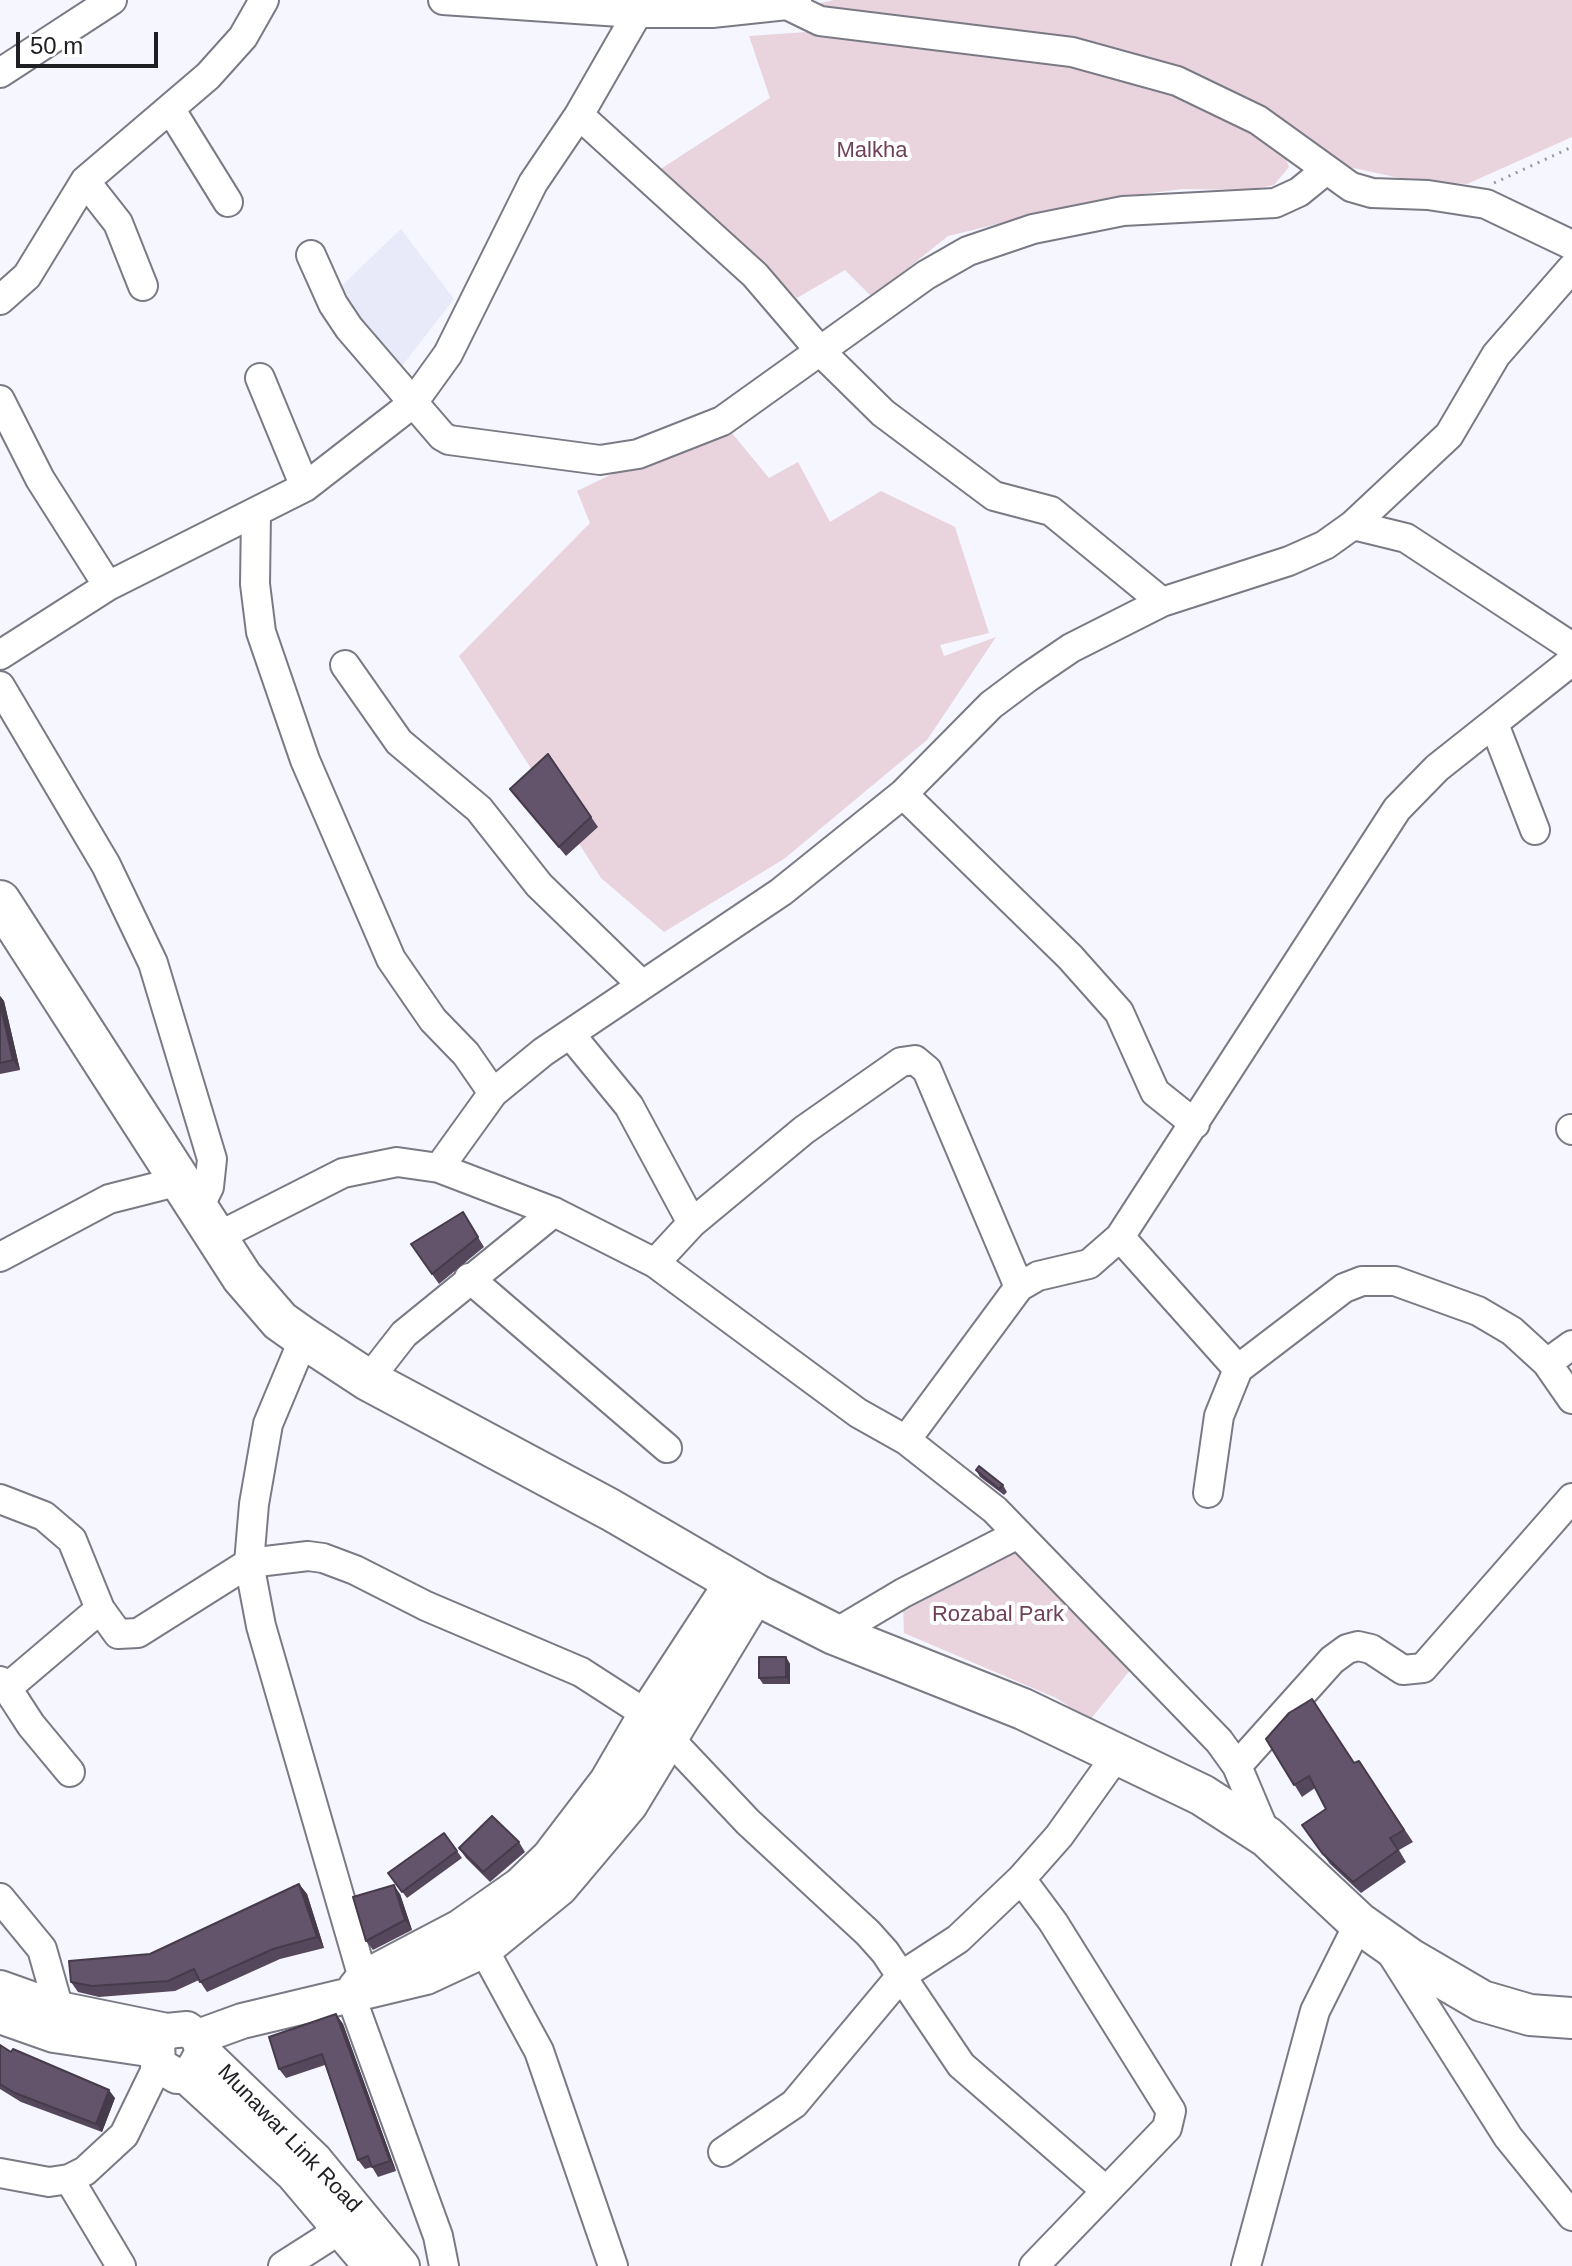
<!DOCTYPE html>
<html>
<head>
<meta charset="utf-8">
<style>
  body { margin:0 }
  #map { position:relative; width:1572px; height:2266px; overflow:hidden; background:#f5f6ff; font-family:Helvetica,sans-serif }
  canvas { display:block }
  .scale { position:absolute; left:16px; top:32px; width:142px; height:36px; box-sizing:border-box; border:4px solid #1e1f22; border-top:0; padding-left:10px; font-size:24px; line-height:28px; white-space:nowrap; color:#1e1f22; -webkit-text-stroke:6px #fff; paint-order:stroke }
</style>
</head>
<body>
<div id="map">
<canvas width="1572" height="2266"></canvas>
<div class="scale">50 m</div>
</div>
<script>
const ctx = document.querySelector('canvas').getContext('2d');
ctx.lineJoin = 'round';
function paint(path, color) {
  ctx.fillStyle = color;
  ctx.fill(path, 'evenodd');
}
function poly(rows) {
  const path = new Path2D();
  for (const r of rows) {
    path.moveTo(r[0], r[1]);
    for (let i = 2; i < r.length; i += 2) path.lineTo(r[i], r[i + 1]);
  }
  return path;
}
function stroke(path, color, width, dash) {
  ctx.strokeStyle = color;
  ctx.lineWidth = width;
  ctx.lineCap = dash ? 'butt' : 'round';
  ctx.setLineDash(dash || []);
  ctx.stroke(path);
}
function label(font, color, halo, rows, align = 'center') {
  ctx.font = font + ' Helvetica,sans-serif';
  ctx.lineWidth = 8;
  ctx.setLineDash([]);
  ctx.textBaseline = 'middle';
  ctx.strokeStyle = halo;
  ctx.fillStyle = color;
  for (const [text, x, y, turn = 0] of rows) {
    ctx.save();
    ctx.translate(x, y);
    ctx.rotate((+turn || 0) * Math.PI / 180);
    ctx.textAlign = isNaN(turn) ? turn : align;
    if (halo) ctx.strokeText(text, 0, 0);
    ctx.fillText(text, 0, 0);
    ctx.restore();
  }
}
paint(poly([
  [401,229,454,299,395,375,335,292]
]), '#e9eaf9');
paint(poly([
  [834,0,1572,0,1572,137,1467,184,1413,181,1349,167,1235,95,807,6],
  [821,31,1059,57,1173,91,1284,153,1289,167,1274,185,1250,190,1183,189,1102,199,948,236,872,297,845,270,797,298,659,170,770,98,749,36],
  [722,421,769,478,798,462,830,522,881,491,955,527,989,633,940,645,944,656,996,637,927,740,784,859,664,932,601,878,459,656,590,523,577,491],
  [1009,1546,1131,1669,1090,1720,1056,1698,904,1633,903,1606]
]), '#e9d4de');
const minor = poly([
  [443,0,635,13,712,13,787,5,797,0],
  [787,5,820,21,1072,52,1177,81,1258,120,1351,187,1372,193,1428,195,1486,204,1572,245],
  [0,73,112,0],
  [171,110,228,202],
  [579,115,755,275,821,352,883,413,994,496,1051,511,1162,602],
  [85,181,118,223,143,286],
  [311,255,333,304,349,328,442,436,449,440,600,460,638,454,722,421,926,275,968,251,1033,229,1123,211,1275,203,1299,192,1326,170],
  [0,300,27,276,85,181,208,76,243,37,264,0],
  [260,378,305,487],
  [0,400,40,479,108,586],
  [256,513,255,584,261,632,305,760,391,959,433,1020,466,1054,493,1093],
  [1353,525,1406,538,1572,647],
  [0,655,108,586,305,487,412,404,448,354,533,183,579,115,645,0],
  [345,665,399,742,479,809,539,885,642,985],
  [0,686,106,865,153,963,212,1159,209,1187,197,1211],
  [1494,724,1535,830],
  [903,794,1070,957,1119,1012,1155,1092,1195,1124],
  [570,1034,629,1106,692,1223],
  [1571,1129,1572,1130],
  [439,1168,493,1093,543,1052,781,892,903,794,991,705,1027,678,1071,648,1162,602,1289,561,1325,545,1353,525,1449,435,1496,355,1572,268],
  [1120,1237,1238,1369],
  [215,1238,343,1173,397,1162,439,1168,554,1212,655,1263,858,1413,906,1440,995,1510,1219,1741,1237,1766,1267,1837],
  [0,1257,109,1199,180,1181],
  [655,1263,692,1223,804,1130,901,1062,915,1060,927,1070,1019,1287],
  [469,1278,667,1448],
  [304,1338,268,1424,254,1504,249,1563,261,1626,363,1978],
  [1572,1345,1547,1363,1572,1399],
  [368,1380,404,1334,554,1212],
  [906,1440,1019,1287,1038,1276,1089,1264,1120,1237,1397,809,1437,768,1572,661],
  [1208,1493,1219,1416,1238,1369,1344,1288,1362,1281,1395,1281,1478,1311,1512,1331,1547,1363],
  [0,1499,44,1516,72,1540,100,1609],
  [834,1634,903,1593,1018,1534],
  [0,1681,7,1688,100,1609,118,1634,138,1633,249,1563,308,1556,323,1558,355,1570,426,1606,581,1672,646,1714,748,1822,868,1933,885,1952,961,2065,1104,2189],
  [7,1688,31,1725,70,1772],
  [1237,1766,1332,1660,1347,1649,1358,1646,1371,1649,1403,1670,1423,1668,1572,1498],
  [1021,1879,1053,1922,1171,2111,1167,2128,1034,2266],
  [0,1898,42,1949,59,2009],
  [484,1950,539,2051,613,2266],
  [1390,1951,1508,2137,1572,2216],
  [350,1994,438,2236,444,2266],
  [723,2152,794,2104,901,1976,958,1939,1021,1879,1059,1836,1119,1752],
  [0,2173,49,2182,69,2179,85,2171,124,2135,158,2065],
  [69,2179,121,2266],
  [283,2266,341,2229],
  [1246,2266,1315,2011,1359,1923]
]);
const major = poly([
  [0,1988,59,2009,167,2031,187,2029,198,2037,203,2052,192,2072,177,2076,158,2065,157,2042,167,2031],
  [355,1988,363,1978,460,1927,520,1885,549,1857,607,1781,646,1714,733,1581],
  [0,2016,54,2035,155,2050],
  [198,2037,242,2021,426,1977,484,1950,560,1888,630,1805,757,1595],
  [203,2052,315,2160,402,2266],
  [185,2075,293,2174,371,2266]
]);
const highway = poly([
  [0,901,242,1277,280,1321,304,1338,368,1380,611,1510,757,1595,834,1634,1023,1709,1202,1795,1267,1837,1359,1923,1410,1959,1482,2001,1530,2015,1572,2018]
]);
stroke(minor, '#7a7a84', 32);
stroke(major, '#7a7a84', 38);
stroke(highway, '#7a7a84', 44);
stroke(poly([
  [1494,183,1572,147]
]), '#999aa0', 3, [2, 6]);
stroke(minor, '#fff', 28);
stroke(major, '#fff', 34);
stroke(highway, '#fff', 40);
paint(poly([
  [548,754,598,827,566,856,510,789],
  [0,996,4,1001,20,1070,0,1074],
  [463,1212,484,1247,439,1284,411,1244],
  [976,1470,1003,1485,1007,1492,1004,1495,980,1477],
  [786,1657,790,1664,790,1684,763,1684,759,1678],
  [1266,1739,1354,1763,1359,1761,1413,1842,1399,1850,1406,1862,1361,1893,1330,1864,1302,1825,1326,1809,1315,1788,1302,1797],
  [444,1833,462,1858,407,1898,388,1873],
  [519,1842,525,1852,490,1882,466,1858,459,1848],
  [299,1884,307,1894,324,1948,280,1959,207,1992,199,1980,175,1991,99,1997,78,1992,71,1982,150,1954],
  [400,1894,412,1930,373,1950,366,1941],
  [336,2014,343,2024,396,2171,378,2177,372,2167,365,2169,358,2160,325,2065,286,2078,279,2069],
  [0,2045,11,2052,115,2098,102,2132,21,2102,0,2089]
]), '#56485c');
paint(poly([
  [0,996,4,1001,20,1070,13,1060,0,1003],
  [786,1657,790,1664,790,1684,786,1677],
  [299,1884,307,1894,324,1948,317,1937],
  [394,1885,400,1894,412,1930,405,1920],
  [336,2014,343,2024,396,2171,390,2161],
  [109,2090,115,2098,102,2132,96,2124]
]), '#463b4b');
const building = poly([
  [548,754,591,817,559,847,510,789,548,754],
  [0,1003,13,1060,0,1063,0,1003],
  [463,1212,478,1237,432,1274,411,1244,463,1212],
  [979,1466,1003,1485,999,1489,976,1470,979,1466],
  [759,1657,786,1657,786,1677,759,1678,759,1657],
  [1312,1699,1354,1763,1359,1761,1404,1830,1390,1838,1398,1850,1353,1882,1322,1853,1302,1825,1326,1809,1309,1776,1294,1785,1266,1739,1289,1713,1312,1699],
  [492,1816,519,1842,483,1872,459,1848,492,1816],
  [444,1833,457,1851,402,1892,388,1873,444,1833],
  [299,1884,317,1937,273,1949,200,1982,194,1969,168,1981,92,1986,71,1982,69,1961,150,1954,299,1884],
  [394,1885,405,1920,366,1941,353,1897,394,1885],
  [336,2014,390,2161,372,2167,368,2156,358,2160,322,2054,279,2069,269,2037,336,2014],
  [0,2045,11,2052,13,2049,109,2090,96,2124,15,2093,0,2084,0,2045]
]);
paint(building, '#64546b');
stroke(building, '#463b4b', 2);
label('22px', '#6f4159', '#fff', [
  ["Malkha",872,151],
  ["Rozabal Park",998,1615]
]);
label('22px', '#1e1f22', '#fff', [
  ["Munawar Link Road",289,2139,46]
]);
</script>
</body>
</html>
